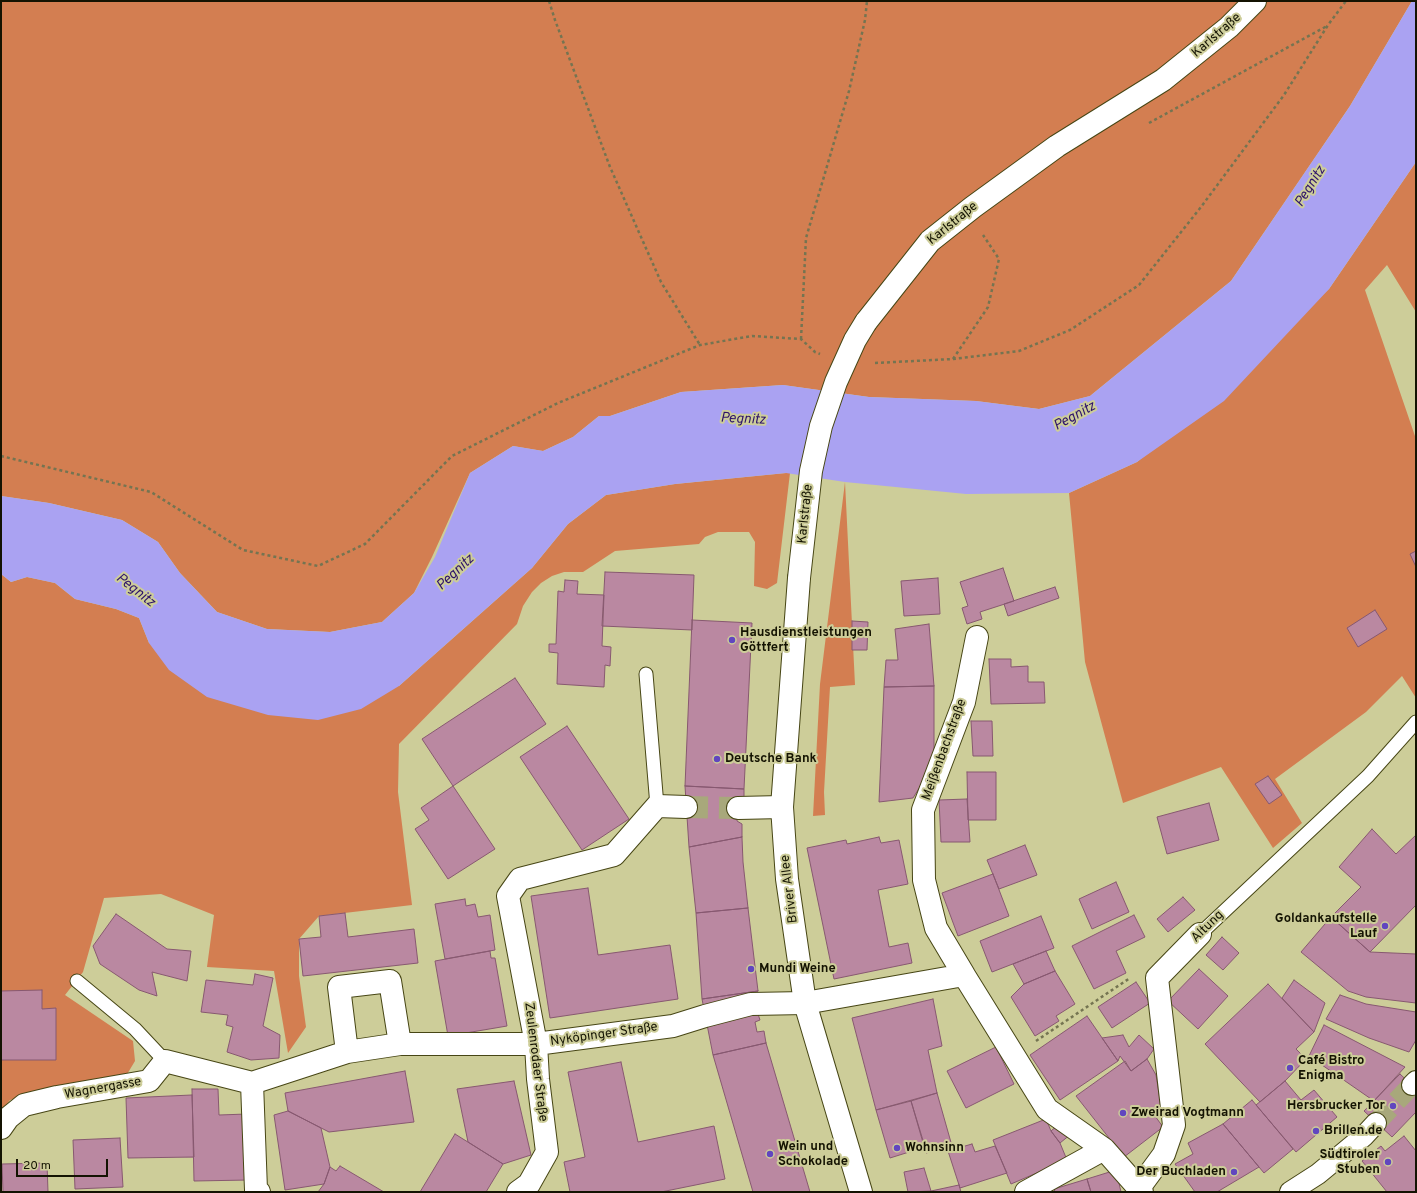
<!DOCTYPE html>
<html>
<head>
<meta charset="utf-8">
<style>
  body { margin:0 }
  #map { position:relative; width:1417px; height:1193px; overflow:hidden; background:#cdcd99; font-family:Overpass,sans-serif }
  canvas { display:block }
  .frame { position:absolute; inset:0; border:2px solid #141302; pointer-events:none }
  .scale { position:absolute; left:16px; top:1159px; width:92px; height:18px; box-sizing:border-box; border:2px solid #141302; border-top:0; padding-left:5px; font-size:12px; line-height:14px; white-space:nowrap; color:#141302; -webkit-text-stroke:3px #cdcd99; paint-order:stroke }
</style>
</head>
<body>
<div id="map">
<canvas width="1417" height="1193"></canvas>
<div class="frame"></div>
<div class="scale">20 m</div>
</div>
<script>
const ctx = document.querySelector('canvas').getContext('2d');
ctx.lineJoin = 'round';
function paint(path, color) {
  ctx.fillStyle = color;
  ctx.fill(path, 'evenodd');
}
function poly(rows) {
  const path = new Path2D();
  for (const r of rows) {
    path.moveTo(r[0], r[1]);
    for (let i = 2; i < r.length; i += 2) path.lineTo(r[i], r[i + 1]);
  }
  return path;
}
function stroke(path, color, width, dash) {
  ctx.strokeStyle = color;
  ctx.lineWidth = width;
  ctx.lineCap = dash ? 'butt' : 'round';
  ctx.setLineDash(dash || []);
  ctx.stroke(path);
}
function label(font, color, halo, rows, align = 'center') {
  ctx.font = font + ' Overpass,sans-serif';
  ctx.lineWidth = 4;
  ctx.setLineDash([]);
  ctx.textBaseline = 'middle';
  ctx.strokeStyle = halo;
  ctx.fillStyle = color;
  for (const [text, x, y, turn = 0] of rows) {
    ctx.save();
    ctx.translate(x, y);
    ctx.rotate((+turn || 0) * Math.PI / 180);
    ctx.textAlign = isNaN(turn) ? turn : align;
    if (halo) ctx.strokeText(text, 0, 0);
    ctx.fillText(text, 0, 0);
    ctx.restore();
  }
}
paint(poly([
  [1,1,1412,1,1350,106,1231,281,1090,396,1039,409,976,401,869,397,783,385,681,392,610,416,599,416,573,437,543,451,513,446,470,473,432,557,414,593,382,622,330,632,267,629,217,612,180,573,158,542,122,520,49,503,1,496],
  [1416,162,1416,312,1387,265,1365,290,1416,439,1416,698,1402,676,1366,712,1275,779,1302,823,1273,848,1221,767,1123,803,1085,662,1069,493,1137,462,1329,289],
  [786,473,790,473,777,583,767,589,754,586,755,542,749,532,718,532,705,537,699,544,615,551,583,572,564,572,552,576,541,583,532,592,523,606,517,624,399,744,398,792,412,905,319,916,299,939,299,976,306,1027,288,1053,274,971,207,967,214,915,161,894,104,898,83,972,65,995,133,1041,135,1061,123,1081,82,1081,10,1100,1,1111,1,574,11,582,27,577,55,583,75,599,116,609,139,618,149,643,399,686,532,568,568,524,606,495,675,484],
  [845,482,855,685,830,687,824,792,825,815,813,816,820,684]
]), '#d37e51');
paint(poly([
  [1412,1,1416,1,1416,162,1329,289,1224,401,1137,462,1069,493,966,494,845,482,786,473,675,484,606,495,568,524,532,568,399,686,361,709,318,720,268,715,207,697,169,670,149,643,139,618,116,609,75,599,55,583,27,577,11,582,1,574,1,496,49,503,122,520,158,542,180,573,217,612,267,629,330,632,382,622,414,593,435,557,470,473,513,446,543,451,573,437,599,416,610,416,681,392,783,385,869,397,976,401,1039,409,1090,396,1231,281,1350,106]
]), '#aaa2f2');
const building = poly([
  [1416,551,1416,567,1410,554,1416,551],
  [1003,568,1014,601,980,612,982,619,967,624,962,608,968,606,960,582,1003,568],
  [605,572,694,575,692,630,602,626,605,572],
  [938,578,940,614,904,616,901,581,938,578],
  [565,580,578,581,577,594,604,595,602,646,611,647,610,666,605,665,604,687,557,684,558,653,549,652,549,644,556,644,558,591,564,592,565,580],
  [1055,587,1059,598,1008,616,1004,604,1055,587],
  [1375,610,1387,629,1358,647,1347,628,1375,610],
  [692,620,752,623,744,789,685,786,692,620],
  [852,621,868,622,867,650,852,650,852,621],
  [929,624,934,686,884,687,886,660,898,660,895,629,929,624],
  [989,659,1011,659,1011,667,1028,666,1028,682,1044,682,1045,703,991,704,989,659],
  [515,678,546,724,453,786,422,739,515,678],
  [934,686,934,764,913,798,879,802,884,687,934,686],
  [971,721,992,721,993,756,973,756,971,721],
  [567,726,629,819,582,850,520,757,567,726],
  [967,772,996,772,996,820,968,820,967,772],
  [1268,776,1282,795,1269,804,1255,784,1268,776],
  [453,786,495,849,448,879,415,829,429,820,421,808,453,786],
  [685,786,744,789,744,797,738,797,737,821,742,824,742,837,689,847,685,786],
  [967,799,970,842,941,842,939,800,967,799],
  [1209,803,1219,840,1167,854,1157,817,1209,803],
  [1372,829,1396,854,1416,835,1416,905,1370,952,1331,917,1361,887,1339,867,1372,829],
  [742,837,743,862,748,908,696,913,689,847,742,837],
  [879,837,881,843,899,840,908,884,878,890,889,947,908,943,912,963,834,979,807,848,846,840,847,844,879,837],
  [1025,845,1037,875,999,889,987,860,1025,845],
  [993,874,1009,916,958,936,942,893,993,874],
  [1116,882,1129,912,1092,929,1079,899,1116,882],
  [588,888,598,955,670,945,678,999,550,1018,531,896,588,888],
  [1183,897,1195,910,1168,932,1157,919,1183,897],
  [465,899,466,906,475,904,478,917,490,915,495,950,445,959,435,904,465,899],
  [748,908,758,991,702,999,696,913,748,908],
  [345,913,348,937,414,929,418,963,303,976,299,939,321,937,319,916,345,913],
  [116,914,167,949,191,951,187,981,152,972,157,996,139,990,100,964,93,946,116,914],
  [1134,915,1145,937,1116,951,1126,973,1094,989,1072,946,1134,915],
  [1041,916,1054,948,992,972,980,941,1041,916],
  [1331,917,1370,952,1416,954,1416,1003,1366,997,1348,991,1301,952,1331,917],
  [1222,937,1239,953,1223,970,1206,955,1222,937],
  [490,951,491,958,495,958,507,1026,448,1036,435,961,490,951],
  [1046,951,1055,971,1024,984,1013,964,1046,951],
  [1199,969,1228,996,1198,1029,1168,1001,1199,969],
  [1055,971,1075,1004,1056,1016,1059,1021,1035,1036,1011,997,1024,984,1055,971],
  [255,974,273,978,263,1026,280,1035,279,1058,251,1060,227,1052,233,1027,226,1025,228,1015,201,1012,206,980,253,985,255,974],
  [1294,980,1325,1003,1314,1032,1282,998,1294,980],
  [1136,982,1150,1003,1112,1028,1098,1007,1136,982],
  [1268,984,1314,1032,1296,1049,1306,1059,1285,1081,1260,1102,1205,1044,1268,984],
  [42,990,42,1009,56,1008,56,1060,1,1060,1,991,42,990],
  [758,991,750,998,757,1011,760,1020,755,1022,757,1032,764,1031,766,1043,713,1055,702,999,758,991],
  [1340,995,1366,1004,1416,1012,1416,1040,1409,1052,1369,1038,1326,1019,1340,995],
  [933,999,942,1046,928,1050,937,1093,876,1110,852,1018,933,999],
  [1087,1016,1118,1061,1060,1100,1030,1055,1087,1016],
  [1324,1025,1405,1067,1374,1101,1309,1056,1324,1025],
  [1123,1035,1129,1047,1139,1035,1154,1049,1147,1059,1131,1071,1120,1056,1118,1061,1102,1038,1123,1035],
  [766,1043,810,1192,753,1192,713,1055,766,1043],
  [996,1047,1014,1084,966,1108,947,1071,996,1047],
  [1147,1059,1156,1075,1162,1112,1155,1116,1163,1127,1124,1157,1076,1096,1125,1061,1131,1071,1147,1059],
  [621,1062,638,1142,714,1126,725,1179,661,1192,570,1192,564,1162,585,1157,568,1072,621,1062],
  [405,1071,414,1122,329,1132,288,1111,285,1093,405,1071],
  [1400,1074,1416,1089,1416,1112,1392,1137,1364,1111,1400,1074],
  [514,1081,531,1155,503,1164,468,1142,457,1089,514,1081],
  [1285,1081,1301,1100,1314,1090,1337,1117,1296,1152,1256,1105,1285,1081],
  [192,1089,218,1089,219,1115,247,1114,249,1180,194,1181,192,1089],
  [937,1093,952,1146,926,1153,911,1101,937,1093],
  [192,1095,194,1157,128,1158,126,1098,192,1095],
  [1252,1100,1293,1149,1264,1173,1223,1124,1252,1100],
  [911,1101,925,1147,890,1158,876,1110,911,1101],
  [288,1111,321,1128,330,1167,324,1184,285,1190,274,1115,288,1111],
  [1046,1119,1051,1131,1060,1143,1067,1160,1011,1184,993,1140,1046,1119],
  [1059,1124,1071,1134,1060,1143,1051,1131,1059,1124],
  [1223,1124,1259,1167,1217,1192,1195,1192,1175,1164,1193,1154,1188,1143,1223,1124],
  [455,1134,503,1164,486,1192,420,1192,455,1134],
  [1404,1136,1416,1151,1416,1190,1414,1192,1387,1192,1362,1161,1381,1146,1385,1151,1404,1136],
  [120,1138,123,1187,75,1189,73,1140,120,1138],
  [972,1144,975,1152,995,1146,1007,1173,960,1188,948,1151,972,1144],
  [47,1163,48,1192,3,1192,2,1164,47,1163],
  [340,1166,384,1192,318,1192,324,1184,330,1167,336,1171,340,1166],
  [924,1168,931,1191,908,1192,904,1172,924,1168],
  [1116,1170,1121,1192,1091,1192,1087,1179,1116,1170],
  [1087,1179,1091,1192,1055,1192,1054,1189,1087,1179],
  [959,1185,961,1192,928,1192,931,1191,959,1185]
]);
paint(building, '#ba88a1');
stroke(building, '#875870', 1);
stroke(poly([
  [1376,1123,1412,1085]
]), '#a8a87b', 20, [20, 10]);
stroke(poly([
  [686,807,738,808]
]), '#a8a87b', 22, [22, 11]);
const service = poly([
  [646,674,657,806],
  [1200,934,1368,776,1416,722],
  [77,981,135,1029,165,1061]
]);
const pedestrian = poly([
  [1412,1085,1416,1081],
  [1290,1192,1318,1174,1364,1136,1376,1123]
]);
const minor = poly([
  [738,808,782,807],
  [964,975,936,928,924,880,923,810,964,702,977,637],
  [347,1052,339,987,390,981,400,1044],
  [252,1083,256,1190,259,1192],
  [1,1128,8,1118,24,1105,57,1097,149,1081,165,1061,252,1083,347,1052,400,1044,536,1044,673,1026,705,1016,751,1004,805,1003,964,975,1047,1109,1104,1149,1142,1192],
  [1139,1188,1164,1154,1174,1125,1157,978,1200,934],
  [518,1192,529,1184,547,1152,538,1079,536,1044,508,896,520,879,614,855,657,806,686,807],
  [1026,1192,1104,1149]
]);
const secondary = poly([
  [866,322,930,241,973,207,1057,146,1163,80,1229,27,1255,1],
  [799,578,782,807,787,879,805,1003,861,1192]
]);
stroke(service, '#474615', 15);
stroke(pedestrian, '#474615', 22);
stroke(minor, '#474615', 24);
stroke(secondary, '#474615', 24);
stroke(poly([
  [549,1,555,20,610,167,661,282,700,345],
  [1149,123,1327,26],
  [801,339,806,238,849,91,865,20,867,1],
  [953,359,988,307,999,259,983,235],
  [875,363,953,359,1019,351,1070,330,1139,285,1201,207,1284,95,1328,25,1346,1],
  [1,456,151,492,243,550,318,566,365,544,452,456,558,403,700,345,752,336,801,339,815,352,820,354],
  [1036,1041,1130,978]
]), '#747451', 2.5, [3, 3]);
stroke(service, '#fff', 13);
stroke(pedestrian, '#fff', 20);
stroke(minor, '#fff', 22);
stroke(secondary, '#fff', 22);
const secondaryBridge = poly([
  [799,578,811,471,821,426,836,382,855,340,866,322]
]);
stroke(secondaryBridge, '#474615', 24, []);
stroke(secondaryBridge, '#fff', 22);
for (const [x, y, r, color] of [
  [732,640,4,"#6146bf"],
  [717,759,4,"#6146bf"],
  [1385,926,4,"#6146bf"],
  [751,969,4,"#6146bf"],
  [1290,1068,4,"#6146bf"],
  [1393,1106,4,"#6146bf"],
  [1123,1113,4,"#6146bf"],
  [1316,1131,4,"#6146bf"],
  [897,1148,4,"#6146bf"],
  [770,1154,4,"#6146bf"],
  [1388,1162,4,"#6146bf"],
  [1234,1172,4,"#6146bf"]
]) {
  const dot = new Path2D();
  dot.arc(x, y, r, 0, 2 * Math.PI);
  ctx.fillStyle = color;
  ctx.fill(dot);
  stroke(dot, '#cdcd99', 1.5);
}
label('13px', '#141302', '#cdcd99', [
  ["Karlstraße",1217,36,-41],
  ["Karlstraße",953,224,-39],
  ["Karlstraße",806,514,-84],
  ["Meißenbachstraße",945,750,-70],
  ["Briver Allee",790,889,-97],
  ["Altung",1208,927,-44],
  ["Nyköpinger Straße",604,1035,-8],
  ["Zeulenrodaer Straße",535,1062,83],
  ["Wagnergasse",103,1089,-10]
]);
label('bold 13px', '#141302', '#cdcd99', [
  ["Hausdienstleistungen",740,633],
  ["Göttfert",740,648],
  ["Deutsche Bank",725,759],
  ["Goldankaufstelle",1377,919,"right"],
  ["Lauf",1377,934,"right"],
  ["Mundi Weine",759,969],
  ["Café Bistro",1298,1061],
  ["Enigma",1298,1076],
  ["Hersbrucker Tor",1385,1106,"right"],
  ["Zweirad Vogtmann",1131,1113],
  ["Brillen.de",1324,1131],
  ["Wein und",778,1147],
  ["Schokolade",778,1162],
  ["Wohnsinn",905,1148],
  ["Südtiroler",1380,1155,"right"],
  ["Stuben",1380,1170,"right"],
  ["Der Buchladen",1226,1172,"right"]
], 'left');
label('italic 14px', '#2c1169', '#cdcd99', [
  ["Pegnitz",1311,187,-58],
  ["Pegnitz",1075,417,-29],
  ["Pegnitz",743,420,3],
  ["Pegnitz",456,573,-43],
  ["Pegnitz",135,591,38]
]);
</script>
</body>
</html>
